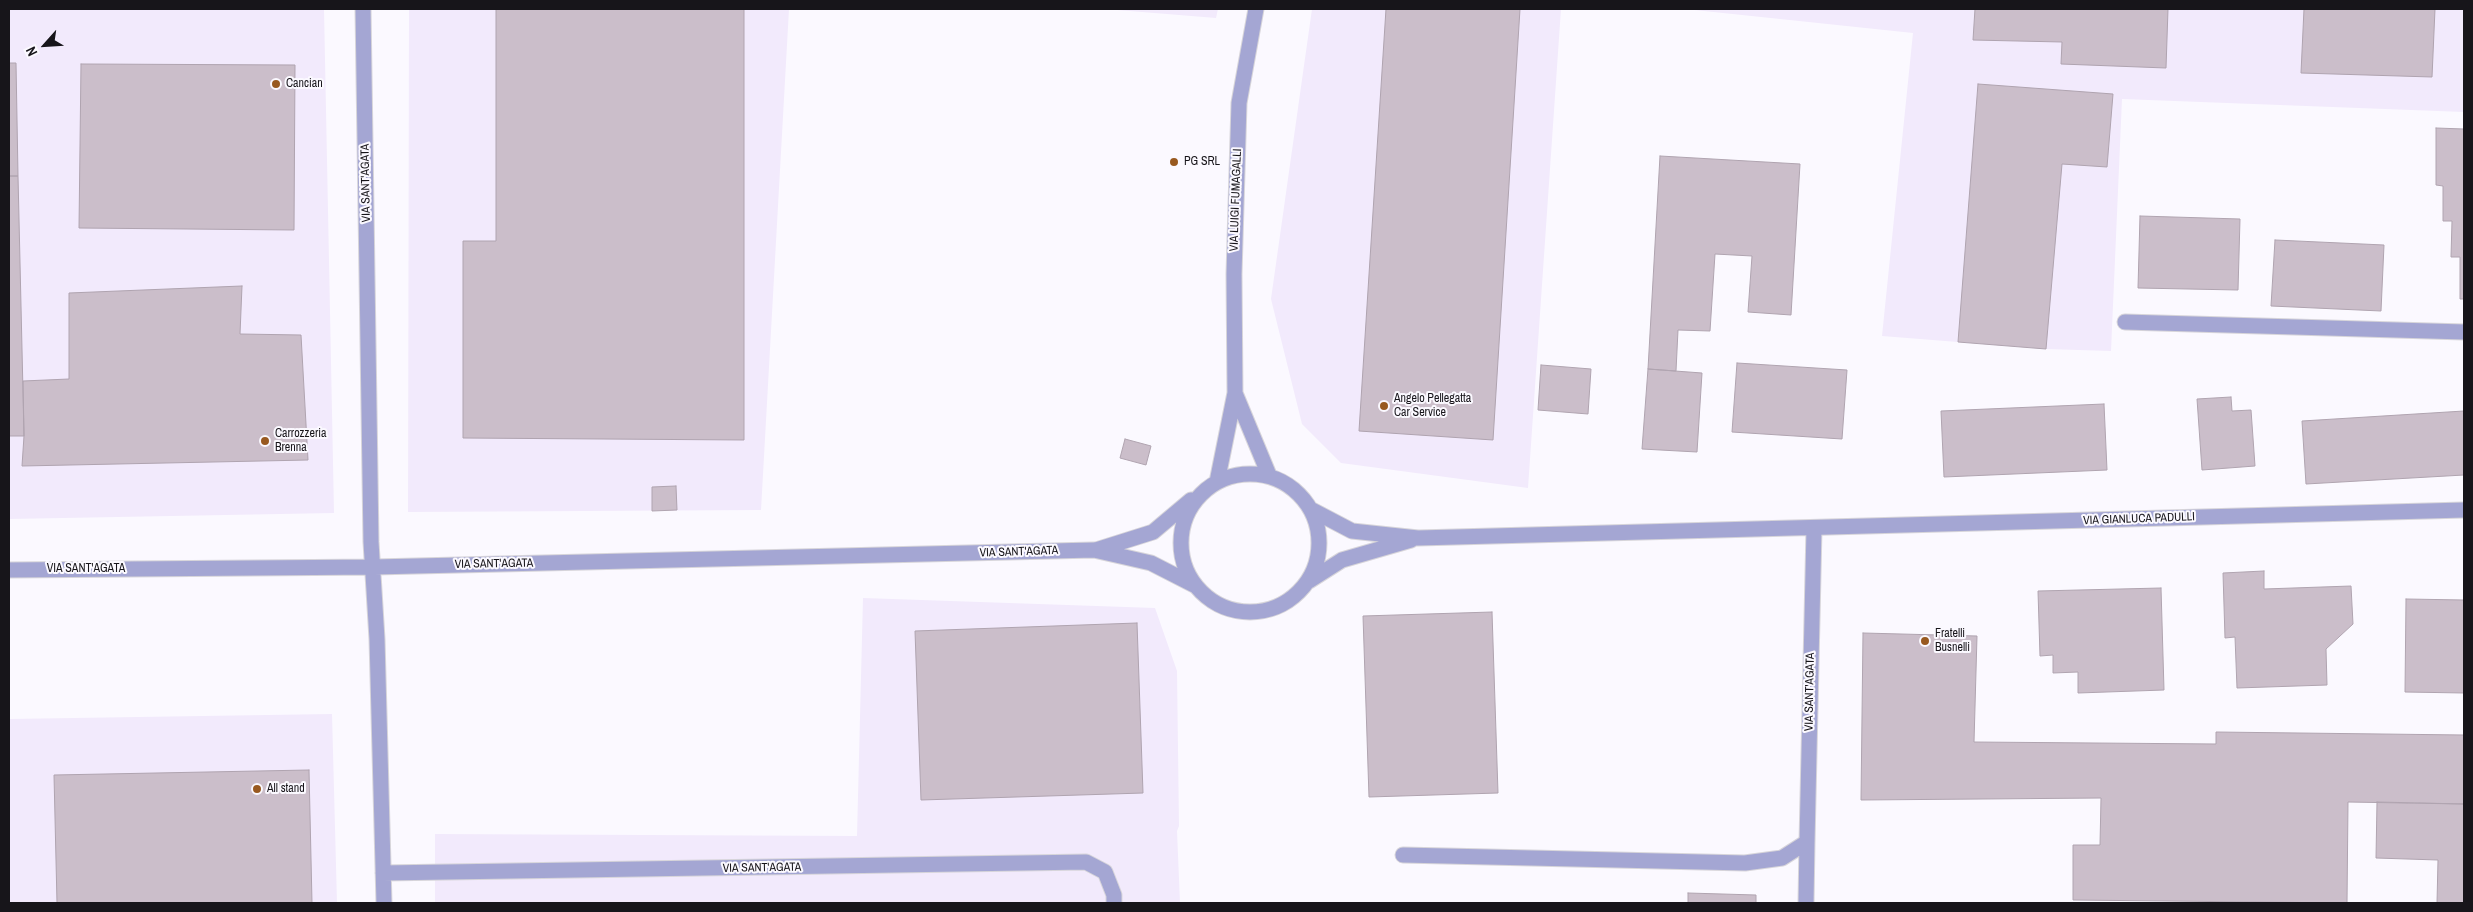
<!DOCTYPE html>
<html>
<head>
<meta charset="utf-8">
<style>
  body { margin:0 }
  #map { position:relative; width:2473px; height:912px; overflow:hidden; background:#fbf9ff; font-family:"Archivo Narrow",sans-serif }
  canvas { display:block }
  .frame { position:absolute; inset:0; border:10px solid #17151a; pointer-events:none }
  .north { position:absolute; left:20px; top:20px; width:50px; height:50px; -webkit-text-stroke:4px #fbf9ff; paint-order:stroke; rotate:244deg; font-size:14px; font-weight:700; line-height:20px; text-align:center; color:#17151a }
  .north::after { content:''; display:block; margin:auto; width:18px; height:22px; background:#17151a; clip-path:polygon(50% 0,100% 100%,50% 72%,0 100%) }
</style>
</head>
<body>
<div id="map">
<canvas width="2473" height="912"></canvas>
<div class="frame"></div>
<div class="north">N</div>
</div>
<script>
const ctx = document.querySelector('canvas').getContext('2d');
ctx.lineJoin = 'round';
function paint(path, color) {
  ctx.fillStyle = color;
  ctx.fill(path, 'evenodd');
}
function poly(rows) {
  const path = new Path2D();
  for (const r of rows) {
    if (r.length === 3) {
      path.moveTo(r[0] + r[2], r[1]);
      path.arc(r[0], r[1], r[2], 0, 2 * Math.PI);
      continue;
    }
    path.moveTo(r[0], r[1]);
    for (let i = 2; i < r.length; i += 2) path.lineTo(r[i], r[i + 1]);
  }
  return path;
}
function stroke(path, color, width, dash) {
  ctx.strokeStyle = color;
  ctx.lineWidth = width;
  ctx.lineCap = dash ? 'butt' : 'round';
  ctx.setLineDash(dash || []);
  ctx.stroke(path);
}
function label(font, color, halo, rows, align = 'center') {
  ctx.font = font + ' "Archivo Narrow",sans-serif';
  ctx.lineWidth = 4;
  ctx.setLineDash([]);
  ctx.textBaseline = 'middle';
  ctx.strokeStyle = halo;
  ctx.fillStyle = color;
  for (const [text, x, y, turn = 0] of rows) {
    ctx.save();
    ctx.translate(x, y);
    ctx.rotate((+turn || 0) * Math.PI / 180);
    ctx.textAlign = isNaN(turn) ? turn : align;
    if (halo) ctx.strokeText(text, 0, 0);
    ctx.fillText(text, 0, 0);
    ctx.restore();
  }
}
paint(poly([
  [9,9,324,9,334,513,9,519],
  [409,9,789,9,761,510,408,512],
  [1105,9,1218,9,1216,18],
  [1312,9,1561,9,1528,488,1341,463,1302,424,1271,299],
  [1685,9,2464,9,2464,112,2122,99,2111,351,2046,349,1882,336,1913,33],
  [863,598,1155,608,1177,671,1179,826,1177,831,1180,903,435,903,435,834,857,836],
  [332,714,337,903,9,903,9,719]
]), '#f2eafc');
const building = poly([
  [496,9,744,9,744,440,463,438,463,241,496,241,496,9],
  [1386,9,1520,9,1493,440,1359,431,1386,9],
  [1975,9,2168,9,2166,68,2061,64,2062,42,1973,40,1975,9],
  [2304,9,2435,9,2432,77,2301,73,2304,9],
  [9,63,16,63,18,176,9,176,9,63],
  [81,64,295,65,294,230,79,228,81,64],
  [1978,84,2113,94,2107,167,2062,164,2046,349,1958,342,1978,84],
  [2436,128,2464,129,2464,299,2460,299,2460,257,2451,257,2452,221,2443,221,2443,186,2436,185,2436,128],
  [1660,156,1800,164,1791,315,1748,312,1752,256,1715,254,1710,331,1678,330,1676,371,1648,369,1660,156],
  [9,176,18,176,24,436,9,436,9,176],
  [2140,216,2240,219,2238,290,2138,288,2140,216],
  [2275,240,2384,245,2381,311,2271,306,2275,240],
  [242,286,240,334,301,335,308,460,22,466,24,436,23,381,69,379,69,293,242,286],
  [1737,363,1847,370,1842,439,1732,432,1737,363],
  [1541,365,1591,369,1588,414,1538,410,1541,365],
  [1648,369,1702,373,1697,452,1642,449,1648,369],
  [2231,397,2232,411,2251,410,2255,466,2202,470,2197,399,2231,397],
  [2104,404,2107,470,1944,477,1941,411,2104,404],
  [2464,411,2464,475,2306,484,2302,421,2464,411],
  [1125,439,1151,446,1146,465,1120,458,1125,439],
  [676,486,677,510,652,511,652,487,676,486],
  [2264,571,2264,589,2351,586,2353,624,2326,649,2327,685,2237,688,2235,637,2225,638,2223,573,2264,571],
  [2161,588,2164,690,2078,693,2078,672,2053,673,2053,655,2040,656,2038,591,2161,588],
  [2406,599,2464,600,2464,693,2405,692,2406,599],
  [1492,612,1498,793,1369,797,1363,616,1492,612],
  [1137,623,1143,793,921,800,915,631,1137,623],
  [1863,633,1977,636,1974,742,2216,744,2216,732,2464,735,2464,804,2348,802,2347,903,2073,900,2073,845,2100,845,2101,798,1861,800,1863,633],
  [309,770,312,903,57,903,54,775,309,770],
  [2377,802,2464,804,2464,903,2437,903,2438,860,2376,858,2377,802],
  [1688,893,1756,895,1756,903,1688,903,1688,893]
]);
paint(building, '#cbbeca');
stroke(building, '#b0a4b0', 1);
const street = poly([
  [363,9,371,542,377,639,384,903],
  [2125,322,2464,332],
  [1235,393,1269,475],
  [1250,543,69],
  [1217,482,1235,393,1234,274,1239,103,1256,9],
  [1312,510,1352,531,1418,538,2464,510],
  [1096,550,1153,532,1191,500],
  [9,570,374,567,1094,550,1151,563,1194,585],
  [1309,581,1342,560,1411,540],
  [1403,855,1745,863,1782,858,1807,842,1814,529],
  [383,873,1086,862,1105,872,1114,895,1114,903],
  [1806,903,1807,842]
]);
stroke(street, '#d7d5da', 17);
stroke(street, '#a4a6d3', 15);
for (const [x, y, r, color] of [
  [276,84,5,"#985920"],
  [1174,162,5,"#985920"],
  [1384,406,5,"#985920"],
  [265,441,5,"#985920"],
  [1925,641,5,"#985920"],
  [257,789,5,"#985920"]
]) {
  const dot = new Path2D();
  dot.arc(x, y, r, 0, 2 * Math.PI);
  ctx.fillStyle = color;
  ctx.fill(dot);
  stroke(dot, '#fbf9ff', 2);
}
label('12px', '#17151a', '#fbf9ff', [
  ["Cancian",286,84],
  ["PG SRL",1184,162],
  ["Angelo Pellegatta",1394,399],
  ["Car Service",1394,413],
  ["Carrozzeria",275,434],
  ["Brenna",275,448],
  ["Fratelli",1935,634],
  ["Busnelli",1935,648],
  ["All stand",267,789]
], 'left');
label('12px', '#17151a', '#fbf9ff', [
  ["VIA SANT'AGATA",366,183,-91],
  ["VIA LUIGI FUMAGALLI",1236,200,-88],
  ["VIA GIANLUCA PADULLI",2139,519,-2],
  ["VIA SANT'AGATA",1019,552,-2],
  ["VIA SANT'AGATA",494,564,-1],
  ["VIA SANT'AGATA",86,569],
  ["VIA SANT'AGATA",1810,692,-89],
  ["VIA SANT'AGATA",762,868,-1]
]);
</script>
</body>
</html>
